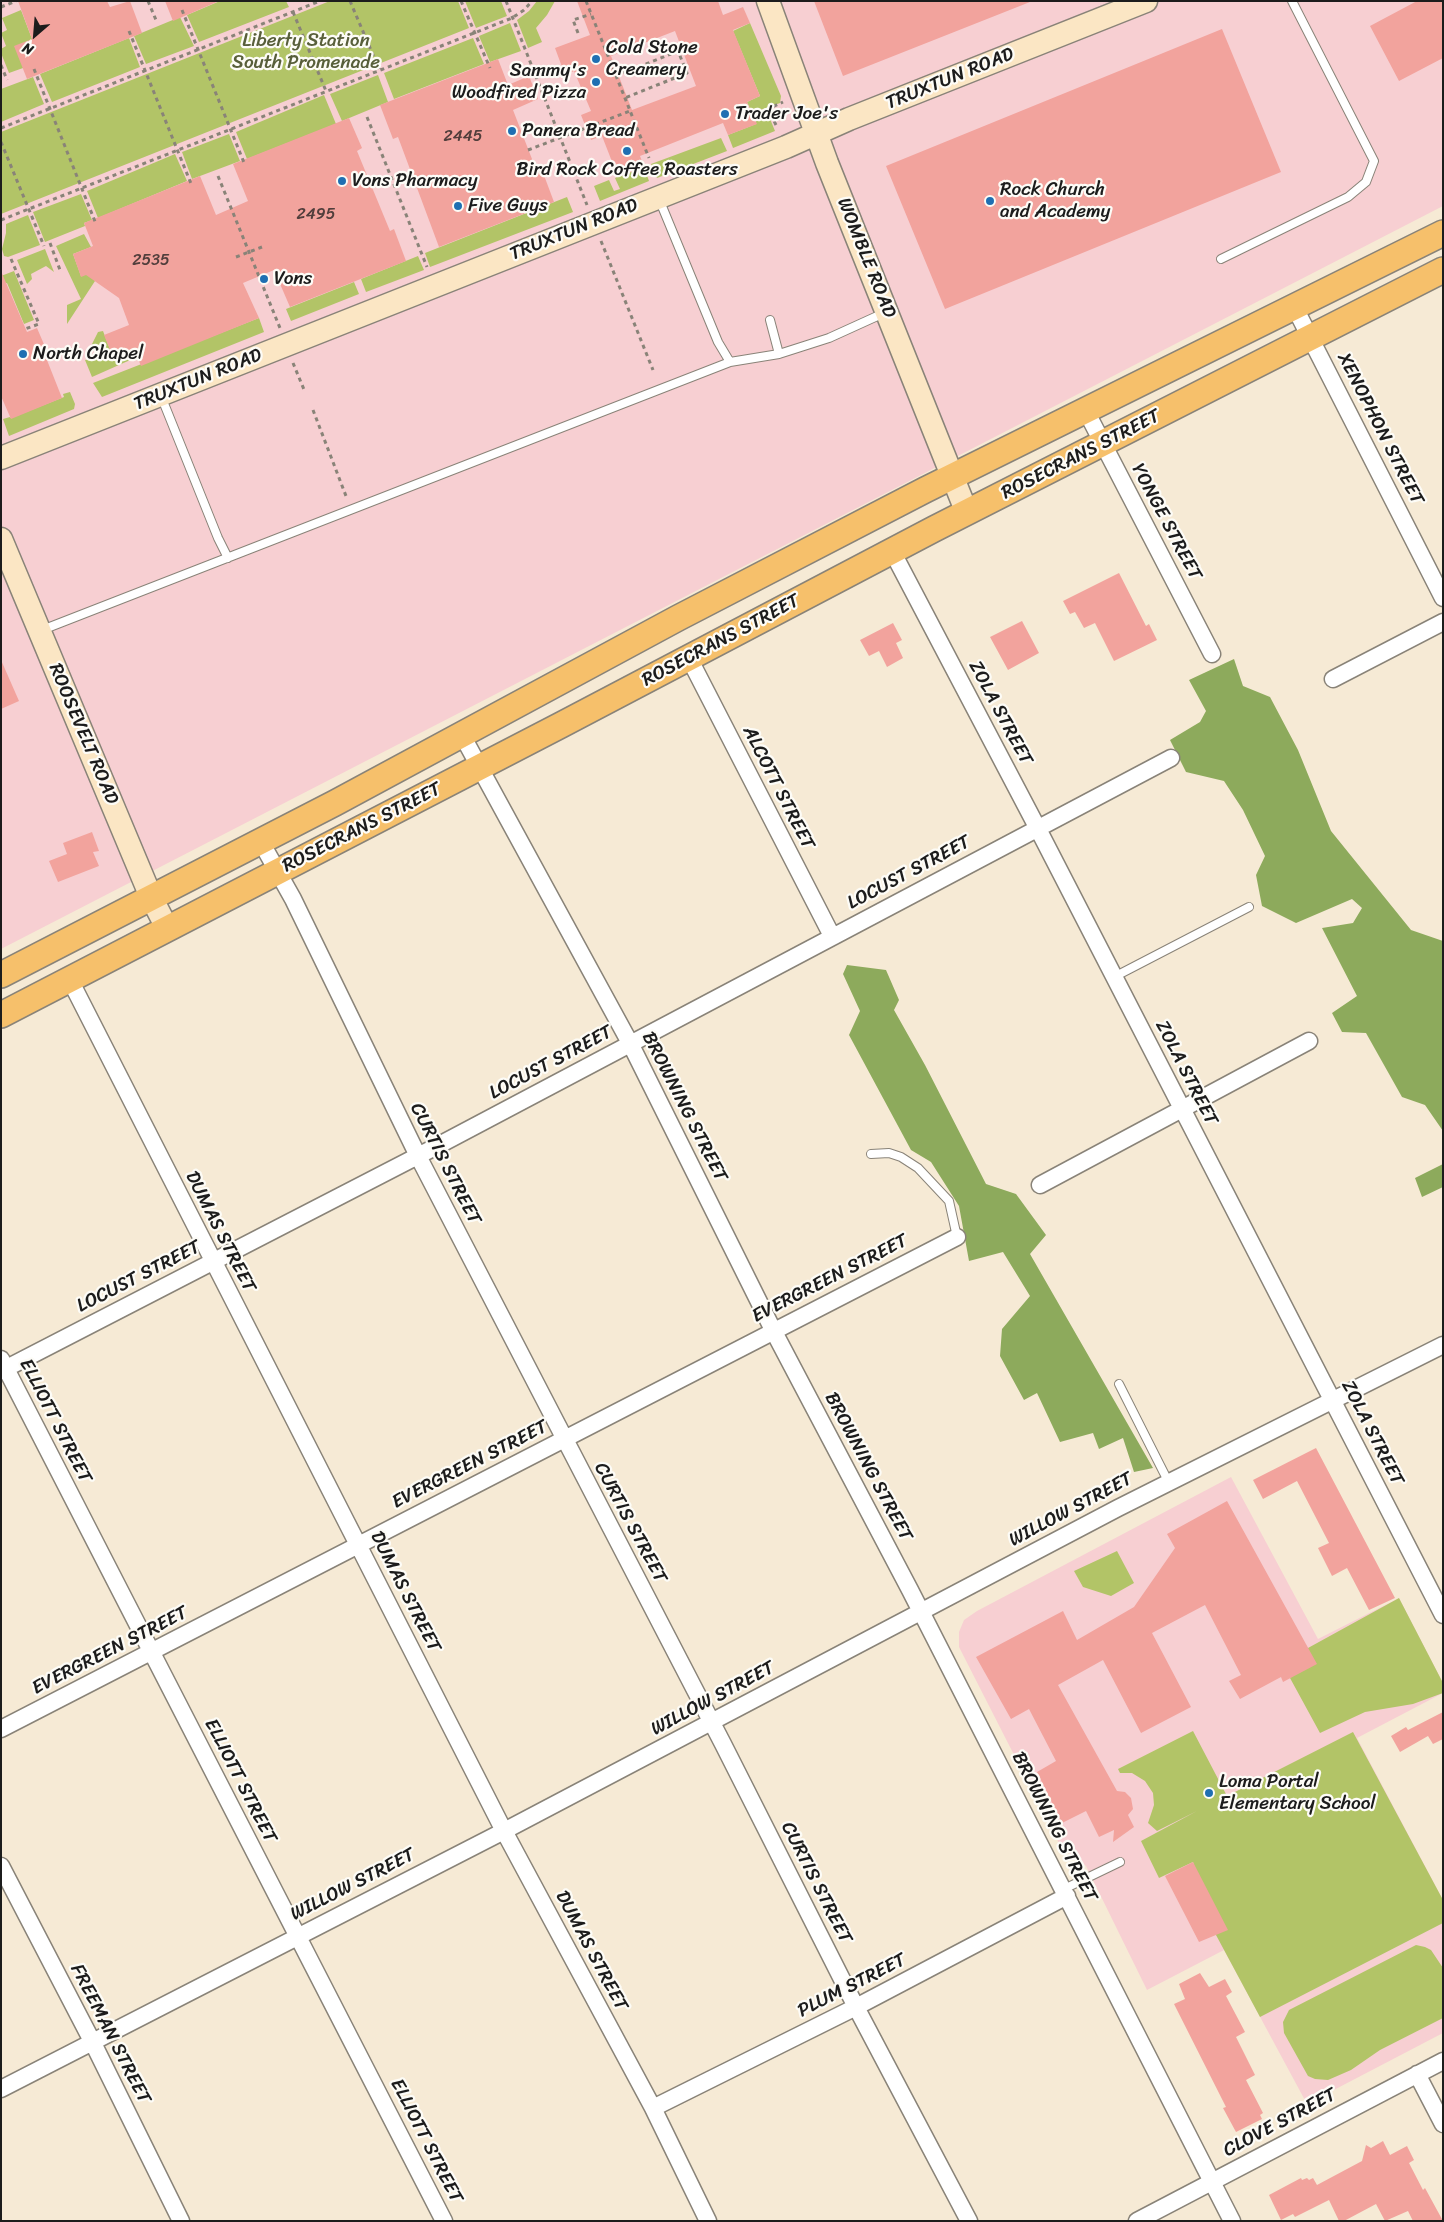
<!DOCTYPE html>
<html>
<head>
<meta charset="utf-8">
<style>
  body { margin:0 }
  #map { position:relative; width:1444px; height:2222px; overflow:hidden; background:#f6ead5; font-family:Sriracha,sans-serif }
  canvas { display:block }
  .frame { position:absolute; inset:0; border:2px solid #1c1c1c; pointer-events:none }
  .north { position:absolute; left:10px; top:10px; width:50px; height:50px; -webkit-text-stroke:4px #fdfcf7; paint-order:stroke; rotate:207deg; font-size:14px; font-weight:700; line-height:20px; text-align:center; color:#1c1c1c }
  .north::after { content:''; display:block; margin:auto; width:18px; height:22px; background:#1c1c1c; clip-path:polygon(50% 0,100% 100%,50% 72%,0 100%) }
</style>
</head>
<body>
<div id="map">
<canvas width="1444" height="2222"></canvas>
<div class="frame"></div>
<div class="north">N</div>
</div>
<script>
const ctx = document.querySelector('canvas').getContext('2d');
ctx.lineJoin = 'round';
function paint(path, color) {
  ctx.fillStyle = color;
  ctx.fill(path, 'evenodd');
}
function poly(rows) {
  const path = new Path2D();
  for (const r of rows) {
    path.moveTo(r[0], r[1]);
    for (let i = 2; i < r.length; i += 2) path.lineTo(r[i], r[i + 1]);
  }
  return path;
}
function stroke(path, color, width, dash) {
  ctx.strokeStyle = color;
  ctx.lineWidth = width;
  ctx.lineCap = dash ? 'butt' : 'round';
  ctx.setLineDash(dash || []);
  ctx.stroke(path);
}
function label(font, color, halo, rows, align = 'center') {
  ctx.font = font + ' Sriracha,sans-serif';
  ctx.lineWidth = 4.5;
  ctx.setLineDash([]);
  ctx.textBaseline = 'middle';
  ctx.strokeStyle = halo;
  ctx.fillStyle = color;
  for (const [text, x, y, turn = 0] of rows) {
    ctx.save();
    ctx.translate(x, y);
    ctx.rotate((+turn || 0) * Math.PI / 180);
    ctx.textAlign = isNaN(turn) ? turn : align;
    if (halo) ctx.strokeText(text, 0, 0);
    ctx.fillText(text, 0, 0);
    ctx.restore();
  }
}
paint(poly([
  [1,1,1443,1,1443,206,1,949],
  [1231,1477,1318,1639,1399,1598,1443,1683,1443,1693,1357,1738,1443,1900,1443,2033,1307,2104,1224,1950,1147,1990,1086,1866,1061,1847,959,1647,959,1632,964,1620,977,1611]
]), '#f7cfd2');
paint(poly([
  [220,1,286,1,289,7,199,42,187,15],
  [330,1,458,1,469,28,1,214,1,132],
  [465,1,501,1,507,16,476,28],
  [537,1,555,1,547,15,536,28,542,42,528,48,517,20,529,11],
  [21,10,32,39,23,68,9,73,1,53,1,49,6,46,1,33,7,30,2,18],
  [180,17,194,46,146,64,134,36],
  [510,23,521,51,490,62,479,36],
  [750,23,781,96,780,103,752,113,747,102,760,96,733,31],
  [129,38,140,67,52,102,40,74],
  [473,38,484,64,394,99,384,73],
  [378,75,388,102,342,121,330,94],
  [33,77,44,104,1,122,1,89],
  [324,95,336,124,247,159,236,132],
  [768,114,775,131,733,148,728,135,756,124,755,119],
  [229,134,240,161,192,179,182,152],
  [721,138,727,151,657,178,651,164],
  [175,154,187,181,98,218,87,191],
  [644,167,649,181,600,201,594,186,609,180,614,191,620,189,615,178],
  [81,194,92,220,84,223,85,226,45,242,33,212],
  [567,197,573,212,430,267,425,253],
  [28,215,40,245,8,257,4,256,2,249,6,233,6,224],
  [84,234,91,247,73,254,81,276,90,273,95,281,67,324,67,305,81,299,56,246],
  [45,249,54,272,46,266,31,274,32,279,27,284,17,260],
  [418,256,424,270,366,292,361,279],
  [14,271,34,320,24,324,7,283,1,285,1,276],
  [354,282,359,294,291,321,286,309],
  [259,318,264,332,102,397,93,383],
  [103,331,113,357,134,349,137,357,92,377,85,360,105,356,103,344,91,346,98,332],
  [70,392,75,404,74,409,9,436,3,419,10,417,11,418,64,397,63,394],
  [1117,1551,1134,1583,1111,1596,1083,1587,1074,1571],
  [1399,1598,1443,1683,1443,1693,1413,1704,1365,1712,1320,1733,1290,1678,1308,1648],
  [1193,1731,1227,1796,1353,1732,1443,1900,1443,1923,1260,2017,1216,1935,1193,1862,1159,1878,1141,1841,1197,1811,1157,1831,1148,1823,1154,1805,1153,1793,1145,1781,1132,1773,1120,1773,1118,1769],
  [1416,1945,1425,1947,1431,1950,1443,1968,1443,2018,1380,2050,1351,2070,1328,2080,1315,2079,1308,2076,1284,2033,1283,2022,1289,2010]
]), '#b2c467');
paint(poly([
  [1234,659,1243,686,1270,697,1298,750,1331,831,1411,930,1443,941,1443,1131,1425,1105,1402,1097,1366,1033,1342,1032,1332,1013,1357,996,1322,928,1353,923,1362,908,1352,899,1296,923,1262,906,1256,875,1265,856,1243,810,1224,781,1186,772,1170,740,1200,722,1206,711,1189,680],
  [847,965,886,970,899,1000,894,1010,925,1065,986,1184,1016,1194,1046,1235,1030,1254,1153,1468,1134,1472,1123,1438,1099,1449,1093,1433,1060,1442,1037,1393,1024,1400,1000,1356,1002,1329,1030,1296,1003,1252,969,1261,959,1206,931,1162,911,1150,849,1035,860,1011,843,974],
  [1443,1164,1443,1187,1422,1197,1415,1178]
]), '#8daa5c');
paint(poly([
  [18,1,107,1,110,7,130,1,142,33,27,79,14,46,32,39],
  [165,1,219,1,173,21],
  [577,1,718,1,723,15,743,7,750,23,733,30,760,96,747,102,757,124,728,135,723,123,640,156,644,167,618,177,602,136,591,140,581,115,591,111,574,71,565,75,555,48,590,35],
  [675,31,696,86,632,110,611,56],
  [814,1,1030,1,1030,2,843,76],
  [1417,1,1443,1,1443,58,1399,81,1370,26],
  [1222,29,1281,172,945,309,886,166],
  [498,59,508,85,529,76,538,99,513,110,537,172,542,170,554,202,439,247,398,137,393,139,380,105],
  [349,118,362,148,357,151,390,231,394,229,406,261,290,307,274,270,243,283,259,318,141,366,134,349,113,357,104,335,129,325,119,298,86,275,81,277,73,254,93,246,84,223,200,176,216,215,248,201,233,164],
  [1,271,27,332,37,328,46,349,43,350,62,398,11,419,1,396],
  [1119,573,1146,626,1149,624,1157,640,1114,661,1095,623,1084,628,1075,612,1070,614,1063,601],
  [1022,621,1039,653,1008,670,990,637],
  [893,623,902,640,896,643,903,658,887,667,879,651,869,656,860,640],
  [1,660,19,701,1,709],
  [92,832,99,851,93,852,99,866,58,882,49,861,67,854,63,843],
  [1316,1448,1395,1598,1369,1610,1347,1568,1332,1576,1318,1548,1329,1543,1297,1481,1263,1499,1253,1480],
  [1227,1501,1317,1664,1283,1682,1281,1677,1240,1699,1229,1681,1241,1675,1205,1605,1152,1633,1191,1707,1141,1733,1103,1660,1058,1685,1117,1791,1125,1792,1131,1798,1133,1809,1128,1815,1134,1827,1113,1842,1114,1830,1099,1837,1086,1811,1062,1823,1037,1772,1056,1761,1029,1709,1011,1719,976,1657,1063,1611,1077,1640,1134,1607,1175,1548,1167,1534],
  [1443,1712,1443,1739,1433,1744,1428,1736,1400,1752,1391,1736,1406,1727,1408,1730],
  [1193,1862,1228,1930,1199,1942,1165,1876],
  [1200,1973,1209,1987,1225,1979,1232,1992,1226,1996,1245,2032,1236,2037,1255,2075,1246,2080,1263,2113,1260,2115,1262,2119,1236,2132,1223,2108,1226,2107,1174,2004,1185,1999,1179,1984],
  [1383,2141,1390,2155,1407,2146,1414,2160,1409,2163,1423,2190,1425,2188,1443,2221,1413,2221,1408,2211,1385,2221,1376,2204,1344,2221,1339,2221,1329,2200,1295,2217,1293,2214,1281,2220,1269,2195,1301,2178,1302,2180,1307,2178,1309,2180,1313,2178,1317,2185,1362,2161,1366,2145,1371,2148]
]), '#f2a39d');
const lane = poly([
  [659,199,718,342,730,362],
  [1221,259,1348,197,1366,182,1374,161,1292,1],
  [779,354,829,338,884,313],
  [161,396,218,538,228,558],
  [42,630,730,362,779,354,770,320],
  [1114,977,1249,907],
  [871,1154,889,1153,901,1157,918,1168,949,1201,957,1237],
  [1119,1384,1169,1483],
  [1064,1889,1120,1862]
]);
const street = poly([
  [1294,306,1443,598],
  [1085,409,1212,654],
  [892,551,1037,827,1443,1615],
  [689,658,832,936],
  [1333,679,1443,622],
  [462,735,630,1043,773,1330,910,1590,1232,2221],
  [261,842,293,899,418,1156,723,1744,856,2007,969,2221],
  [70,980,504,1831,653,2108,708,2221],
  [1040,1185,1309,1041],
  [1,1359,444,2221],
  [1,1371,441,1144,1171,758],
  [1,1729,957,1237],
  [1,1866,92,2041,181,2221],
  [1417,2074,1443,2124],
  [1,2089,504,1831,1118,1508,1443,1345],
  [653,2108,856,2007,1067,1896],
  [1137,2221,1443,2061]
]);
const secondary = poly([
  [768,1,827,163,967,513],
  [1,458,786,147,849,119,1146,1],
  [1,539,151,897,167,928]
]);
const primary = poly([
  [1,975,335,803,678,618,925,490,1443,233],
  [1,1015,561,725,934,529,1443,270]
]);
stroke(lane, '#898378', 10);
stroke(street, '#898378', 19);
stroke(secondary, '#898378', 25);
stroke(primary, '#898378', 28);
stroke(poly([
  [148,1,156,20],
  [350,1,379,69],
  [461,1,490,68],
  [506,1,587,205],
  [586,1,649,158],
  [1,7,16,1],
  [182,10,245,165],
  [293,12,326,91],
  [129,31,192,186],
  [578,33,573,20,591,14],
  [1,65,7,80],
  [34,69,96,224],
  [616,76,678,51,687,73,625,98],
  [367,117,427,267],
  [776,125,768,109,783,102],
  [1,128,320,1],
  [1,142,44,246],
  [528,150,630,111],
  [218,176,280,328],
  [1,220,512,18,524,10,532,1],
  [601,241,653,370],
  [50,243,60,270],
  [236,257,262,247],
  [11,259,39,324,25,329],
  [293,363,305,392],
  [313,410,346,496]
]), '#898378', 3, [4, 4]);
stroke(lane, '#fff', 8);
stroke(street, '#fff', 16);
stroke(secondary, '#fbe6c4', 22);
stroke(primary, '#f6c06b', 25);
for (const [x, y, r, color] of [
  [596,59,5,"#1f6fb2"],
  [596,82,5,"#1f6fb2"],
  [725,114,5,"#1f6fb2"],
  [512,131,5,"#1f6fb2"],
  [627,151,5,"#1f6fb2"],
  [342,181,5,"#1f6fb2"],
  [990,201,5,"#1f6fb2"],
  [458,206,5,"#1f6fb2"],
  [264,279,5,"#1f6fb2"],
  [23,354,5,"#1f6fb2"],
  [1209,1793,5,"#1f6fb2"]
]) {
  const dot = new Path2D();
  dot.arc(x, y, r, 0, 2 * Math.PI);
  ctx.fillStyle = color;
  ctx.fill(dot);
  stroke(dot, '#fdfcf7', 2);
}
label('16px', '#523e3c', null, [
  ["2445",463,137],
  ["2495",316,215],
  ["2535",151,261]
]);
label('19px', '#585f3a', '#fdfcf7', [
  ["Liberty Station",306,41],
  ["South Promenade",306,63]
]);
label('19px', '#1c1c1c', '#fdfcf7', [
  ["Cold Stone",606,48],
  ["Creamery",606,70],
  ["Sammy's",586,71,"right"],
  ["Woodfired Pizza",586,93,"right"],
  ["Trader Joe's",735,114],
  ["Panera Bread",522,131],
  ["Bird Rock Coffee Roasters",627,170,"center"],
  ["Vons Pharmacy",352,181],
  ["Rock Church",1000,190],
  ["and Academy",1000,212],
  ["Five Guys",468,206],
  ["Vons",274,279],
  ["North Chapel",33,354],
  ["Loma Portal",1219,1782],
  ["Elementary School",1219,1804]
], 'left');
label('19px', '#1c1c1c', '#fdfcf7', [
  ["TRUXTUN ROAD",950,79,-22],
  ["TRUXTUN ROAD",574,230,-22],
  ["WOMBLE ROAD",866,258,68],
  ["TRUXTUN ROAD",198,380,-22],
  ["XENOPHON STREET",1380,429,63],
  ["ROSECRANS STREET",1081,455,-27],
  ["YONGE STREET",1166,522,62],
  ["ROSECRANS STREET",721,641,-28],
  ["ZOLA STREET",1000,713,62],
  ["ROOSEVELT ROAD",83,734,67],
  ["ALCOTT STREET",778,788,63],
  ["ROSECRANS STREET",362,828,-27],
  ["LOCUST STREET",909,873,-28],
  ["LOCUST STREET",551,1063,-28],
  ["ZOLA STREET",1186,1073,63],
  ["BROWNING STREET",684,1107,63],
  ["CURTIS STREET",445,1164,63],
  ["DUMAS STREET",220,1232,63],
  ["LOCUST STREET",139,1277,-27],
  ["EVERGREEN STREET",830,1279,-27],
  ["ELLIOTT STREET",55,1421,63],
  ["ZOLA STREET",1372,1433,63],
  ["EVERGREEN STREET",470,1465,-27],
  ["BROWNING STREET",868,1467,62],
  ["WILLOW STREET",1071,1510,-28],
  ["CURTIS STREET",630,1523,62],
  ["DUMAS STREET",405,1592,63],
  ["EVERGREEN STREET",110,1651,-27],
  ["WILLOW STREET",713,1699,-28],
  ["ELLIOTT STREET",240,1781,63],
  ["BROWNING STREET",1054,1827,63],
  ["CURTIS STREET",816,1883,63],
  ["WILLOW STREET",353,1885,-27],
  ["DUMAS STREET",591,1951,62],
  ["PLUM STREET",852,1986,-27],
  ["FREEMAN STREET",110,2034,63],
  ["CLOVE STREET",1280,2123,-28],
  ["ELLIOTT STREET",426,2141,63]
]);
</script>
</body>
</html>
